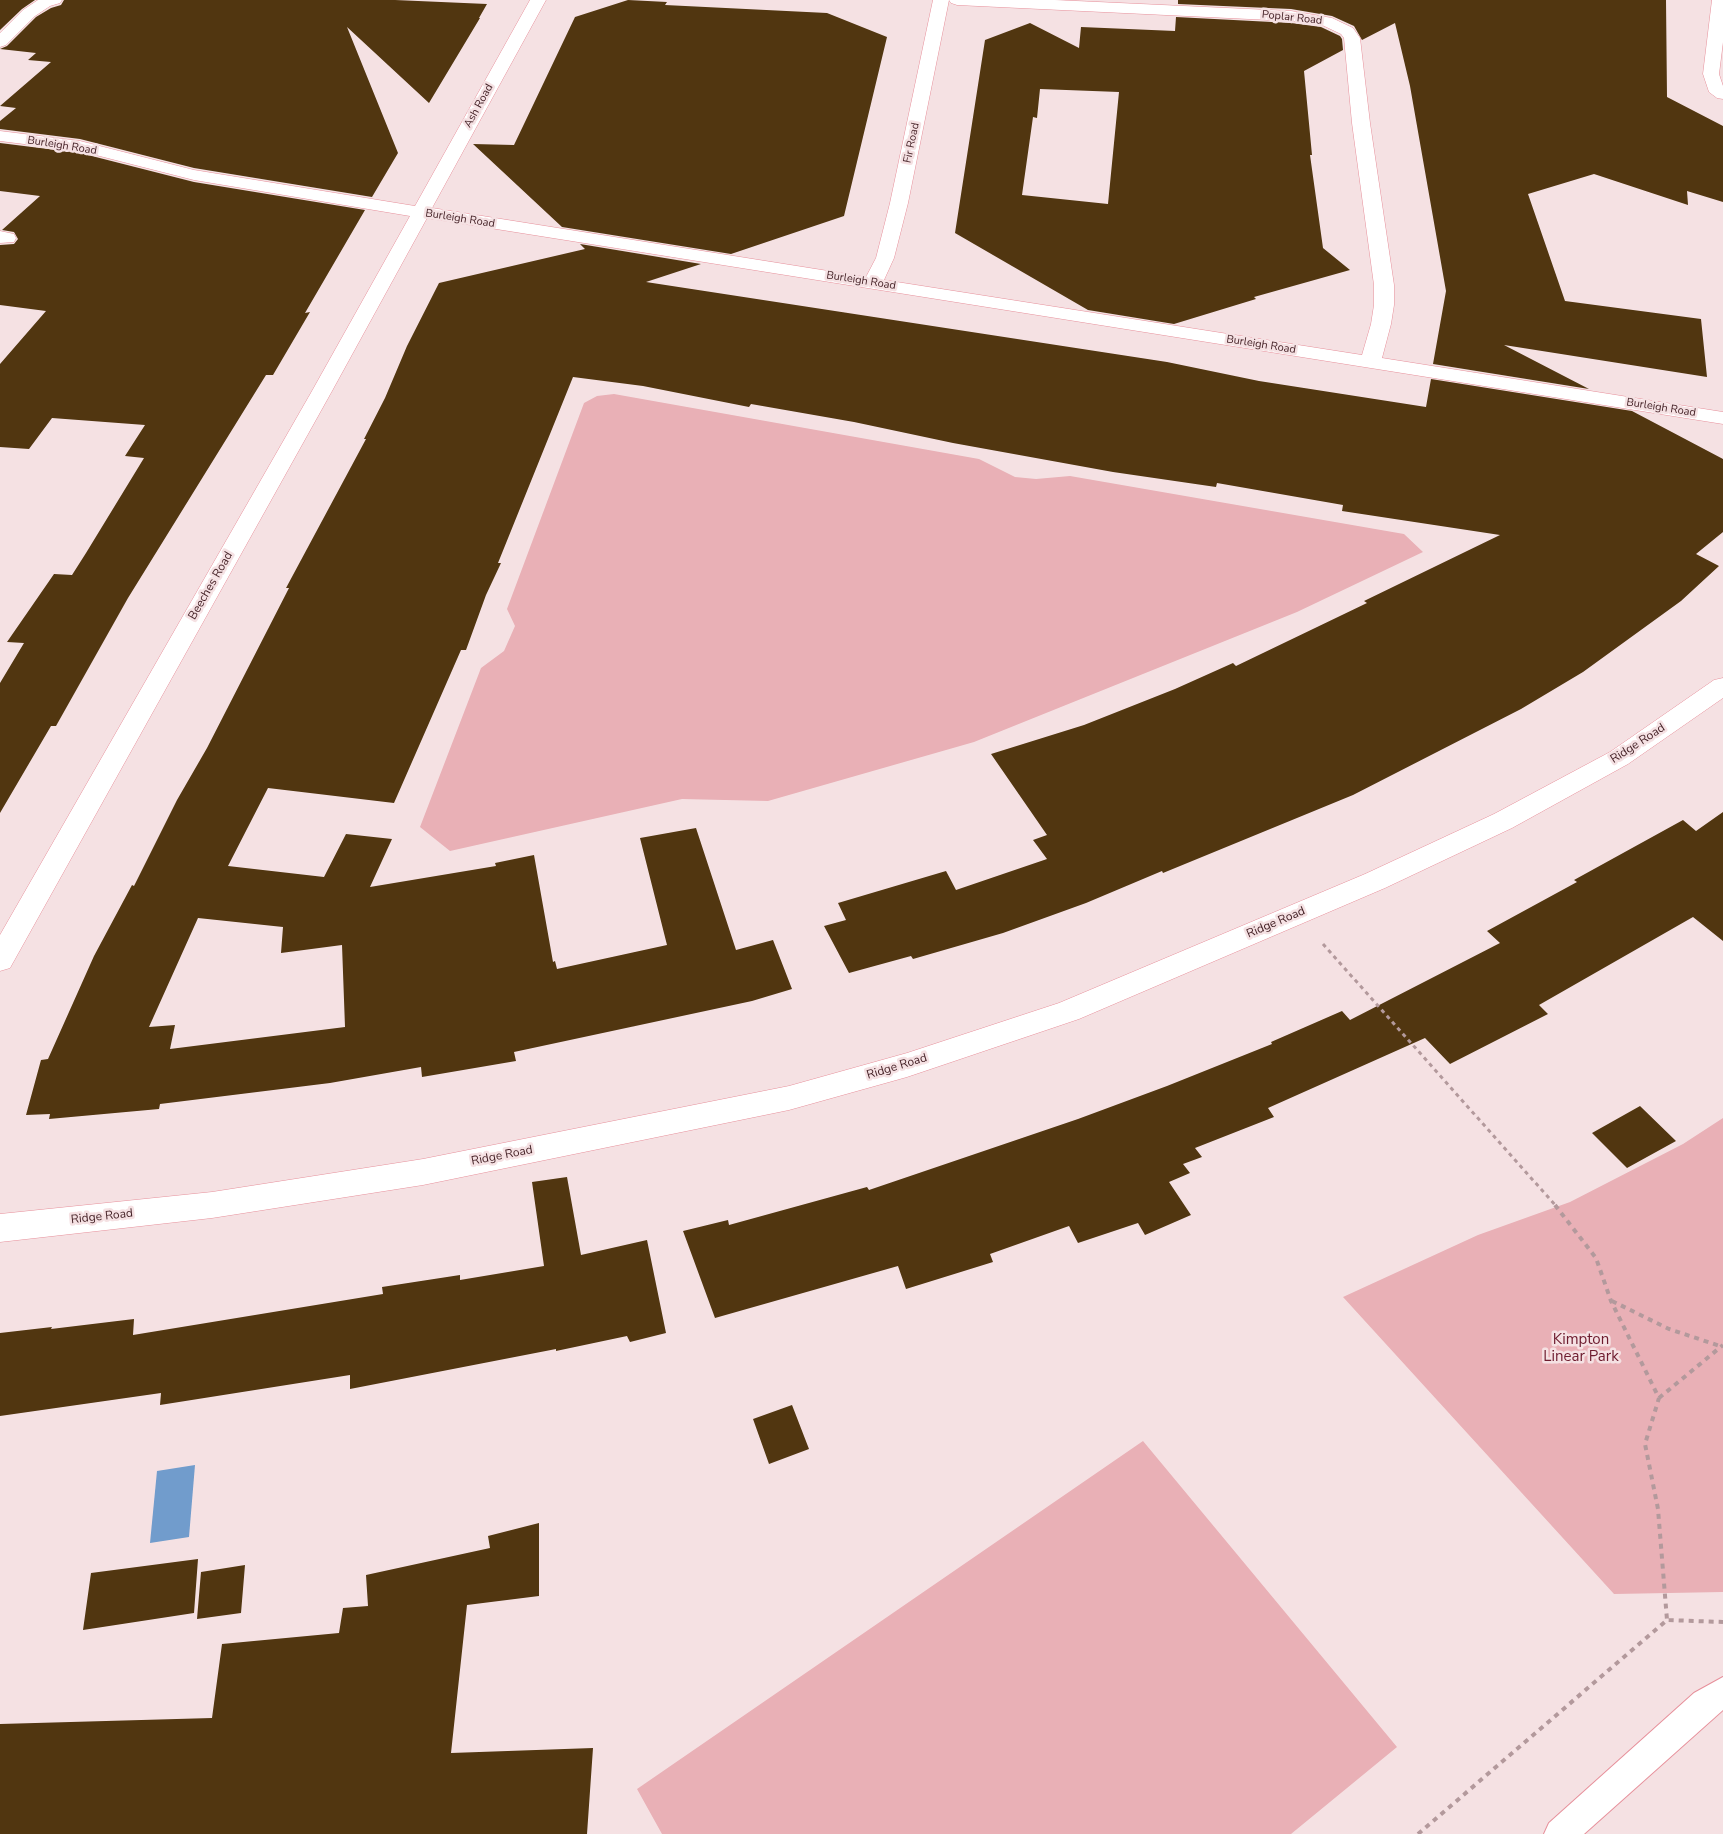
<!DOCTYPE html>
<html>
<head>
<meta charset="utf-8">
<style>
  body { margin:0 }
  canvas { display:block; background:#f5e1e3 }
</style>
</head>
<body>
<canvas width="1723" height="1834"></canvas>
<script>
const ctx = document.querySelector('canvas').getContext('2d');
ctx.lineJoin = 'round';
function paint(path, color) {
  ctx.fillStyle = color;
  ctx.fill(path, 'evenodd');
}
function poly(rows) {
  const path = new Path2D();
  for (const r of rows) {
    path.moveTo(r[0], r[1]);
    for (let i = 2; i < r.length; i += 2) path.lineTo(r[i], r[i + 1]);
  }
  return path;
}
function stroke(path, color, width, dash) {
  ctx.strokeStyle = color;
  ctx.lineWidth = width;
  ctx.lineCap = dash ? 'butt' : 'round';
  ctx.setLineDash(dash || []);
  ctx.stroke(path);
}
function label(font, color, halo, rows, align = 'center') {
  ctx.font = font + ' "Nunito Sans",sans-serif';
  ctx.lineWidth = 5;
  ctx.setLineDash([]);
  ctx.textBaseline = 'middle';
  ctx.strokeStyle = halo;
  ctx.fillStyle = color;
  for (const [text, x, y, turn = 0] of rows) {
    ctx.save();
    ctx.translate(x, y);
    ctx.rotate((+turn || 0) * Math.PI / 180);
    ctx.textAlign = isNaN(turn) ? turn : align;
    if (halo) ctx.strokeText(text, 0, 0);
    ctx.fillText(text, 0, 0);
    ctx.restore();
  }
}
paint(poly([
  [614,394,979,459,1015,477,1036,479,1070,476,1404,534,1423,552,1297,612,974,742,768,801,682,799,450,851,420,827,481,668,504,651,515,626,507,609,584,403,597,396],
  [1723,1118,1723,1592,1614,1594,1343,1297,1478,1235,1570,1202,1683,1144],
  [1143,1441,1397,1747,1291,1834,662,1834,637,1789]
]), '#e9b0b6');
paint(poly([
  [195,1465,189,1537,150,1543,157,1471]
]), '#719ccc');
paint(poly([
  [0,0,35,0,22,9,0,30],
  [64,0,395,0,487,4,479,18,480,18,429,103,347,27,398,153,372,197,194,168,80,139,0,129,0,121,16,108,0,106,51,62,28,60,36,53,0,49,7,46,36,17,51,8,61,5],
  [628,0,667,2,665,5,827,13,887,37,844,216,731,254,562,227,473,144,514,145,575,17],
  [1178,0,1666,0,1667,97,1723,126,1723,202,1687,191,1688,205,1594,174,1528,194,1565,301,1701,319,1707,377,1504,345,1589,389,1433,364,1446,291,1410,86,1395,23,1362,40,1354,26,1332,16,1291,9,1178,4],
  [1176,17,1291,23,1321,27,1340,36,1342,39,1343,50,1304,71,1312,155,1310,155,1323,248,1350,270,1254,297,1256,299,1174,324,1088,310,955,233,985,40,1030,23,1079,48,1081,27,1175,31],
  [1040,89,1119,92,1108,204,1022,195,1033,117,1037,118],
  [0,143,80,153,194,182,365,210,305,313,310,312,273,375,266,375,128,598,56,726,51,726,0,813,0,683,24,643,7,642,54,574,72,575,86,553,144,458,125,456,145,425,52,418,29,449,0,447,0,364,46,311,0,305,0,245,14,244,18,239,14,232,2,230,40,196,0,191],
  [580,244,701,264,646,282,1167,362,1259,381,1426,407,1431,379,1632,411,1723,459,1723,532,1696,554,1719,566,1681,601,1583,672,1521,709,1353,795,1163,873,1162,871,1086,903,1003,933,913,959,911,956,849,973,824,926,846,920,838,903,946,871,956,890,1047,859,1033,840,1047,835,991,754,1084,725,1175,689,1233,663,1236,666,1367,603,1364,601,1500,535,1342,511,1343,505,1217,483,1216,487,1113,472,953,443,854,422,751,404,749,407,643,386,573,377,498,563,501,563,486,595,466,650,461,650,394,803,268,788,228,866,324,877,346,834,392,839,370,887,496,866,495,863,534,855,553,962,555,961,557,969,667,945,640,838,696,828,736,950,773,940,792,989,752,1001,514,1052,516,1061,422,1077,421,1067,330,1083,160,1104,159,1109,49,1119,50,1114,26,1115,41,1060,48,1059,94,956,132,885,134,886,177,800,207,748,289,588,286,588,366,439,364,439,385,398,407,346,439,283,585,249],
  [198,918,283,927,281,953,342,945,345,1027,170,1049,175,1025,149,1027],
  [1723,812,1723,941,1693,917,1539,1005,1548,1014,1450,1064,1425,1038,1268,1108,1274,1117,1195,1148,1202,1157,1183,1164,1190,1173,1169,1182,1191,1215,1145,1235,1138,1223,1078,1243,1069,1226,990,1254,993,1262,906,1289,898,1266,715,1318,683,1231,728,1220,729,1225,867,1187,869,1190,1078,1119,1167,1086,1272,1044,1271,1042,1342,1011,1350,1020,1500,943,1487,931,1577,882,1574,880,1683,820,1696,831],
  [1640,1106,1676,1141,1627,1168,1592,1133],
  [567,1177,581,1255,647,1240,666,1333,630,1342,627,1336,556,1351,556,1349,350,1389,350,1375,160,1405,161,1393,0,1416,0,1333,52,1327,51,1329,134,1319,133,1335,383,1294,382,1287,460,1275,460,1280,544,1266,532,1182],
  [792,1405,809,1449,769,1464,753,1419],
  [539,1523,539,1596,467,1605,451,1753,593,1748,587,1834,0,1834,0,1724,212,1718,222,1644,339,1633,343,1608,368,1606,366,1575,490,1548,488,1536],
  [198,1559,194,1613,83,1630,91,1573],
  [245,1565,241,1613,197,1619,201,1572]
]), '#513610');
const service = poly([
  [1723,1677,1723,1710,1584,1834,1544,1834,1549,1823,1694,1693,1723,1677]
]);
const minor = poly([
  [38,0,62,0,60,3,50,6,35,16,6,45,0,47,0,33,23,10,38,0],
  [530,0,546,0,432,208,866,277,876,258,890,203,933,0,949,0,908,203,894,258,884,280,1362,355,1371,324,1374,305,1374,285,1352,123,1344,38,1341,34,1322,25,1291,21,957,5,951,3,949,0,1055,0,1291,11,1332,18,1353,28,1360,38,1370,123,1394,285,1394,305,1391,324,1382,358,1723,412,1723,424,427,218,332,391,10,968,0,971,0,935,312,391,410,216,194,180,80,151,0,141,0,131,80,141,194,170,415,206,530,0],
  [1712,0,1723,0,1723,42,1719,74,1723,86,1723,99,1717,98,1709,92,1703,74,1712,0],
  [0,231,14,234,16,238,14,242,0,243,0,231],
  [1723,678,1723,698,1628,764,1512,828,1385,888,1079,1019,907,1077,789,1110,423,1185,212,1218,0,1242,0,1214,212,1192,423,1159,789,1086,907,1053,1059,1003,1365,874,1494,814,1610,752,1714,680,1723,678]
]);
stroke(service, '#e7909b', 2);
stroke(minor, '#e7909b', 1);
stroke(poly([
  [1323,944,1556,1206]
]), '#b3999c', 3, [4, 4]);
stroke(poly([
  [1555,1205,1596,1258,1611,1301,1659,1398,1645,1444,1658,1509,1667,1620],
  [1612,1301,1669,1329,1720,1346],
  [1659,1398,1723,1345],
  [1418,1834,1667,1620,1723,1622]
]), '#b3999c', 4, [5, 5]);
paint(service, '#fff');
paint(minor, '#fff');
label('11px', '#411e23', '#f5e1e3', [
  ["Poplar Road",1292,18,6],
  ["Ash Road",479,106,-61],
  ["Fir Road",912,143,-78],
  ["Burleigh Road",62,146,9],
  ["Burleigh Road",460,219,9],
  ["Burleigh Road",861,281,9],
  ["Burleigh Road",1261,345,9],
  ["Burleigh Road",1661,408,9]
]);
label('12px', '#411e23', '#f5e1e3', [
  ["Beeches Road",211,586,-60],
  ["Ridge Road",1638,744,-33],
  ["Ridge Road",1276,923,-23],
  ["Ridge Road",897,1067,-17],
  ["Ridge Road",502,1156,-11],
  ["Ridge Road",102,1217,-6]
]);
label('15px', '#6d1b2e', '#f5e1e3', [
  ["Kimpton",1581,1340],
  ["Linear Park",1581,1357]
]);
</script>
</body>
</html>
